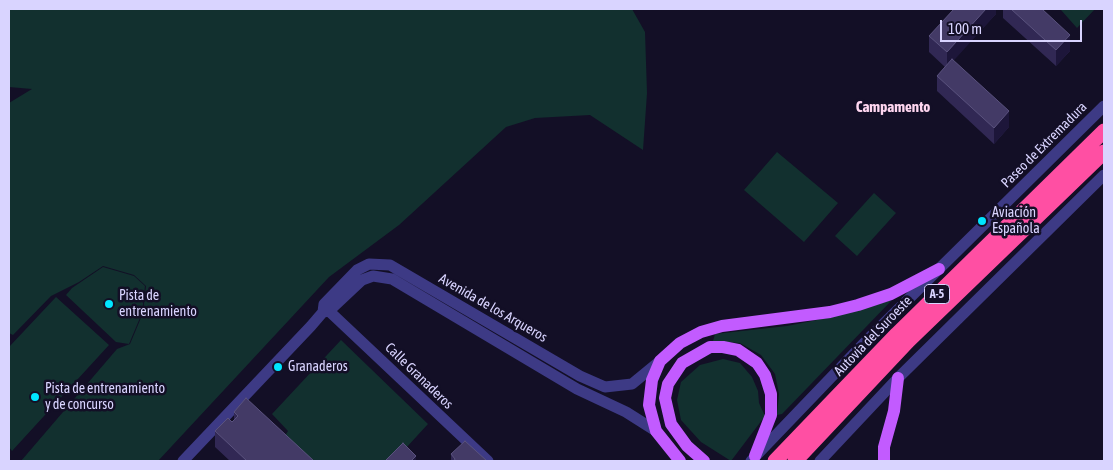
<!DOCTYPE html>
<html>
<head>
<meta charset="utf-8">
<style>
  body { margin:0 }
  #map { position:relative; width:1113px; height:470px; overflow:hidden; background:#130f26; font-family:"Asap Condensed",sans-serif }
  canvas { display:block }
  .frame { position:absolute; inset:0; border:10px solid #d9d4ff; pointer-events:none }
  .scale { position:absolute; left:940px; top:20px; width:142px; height:22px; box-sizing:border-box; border:2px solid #d9d4ff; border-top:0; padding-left:6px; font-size:15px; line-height:18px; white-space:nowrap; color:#d9d4ff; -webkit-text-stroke:4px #130f26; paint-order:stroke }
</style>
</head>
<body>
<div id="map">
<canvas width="1113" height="470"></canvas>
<div class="frame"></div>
<div class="scale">100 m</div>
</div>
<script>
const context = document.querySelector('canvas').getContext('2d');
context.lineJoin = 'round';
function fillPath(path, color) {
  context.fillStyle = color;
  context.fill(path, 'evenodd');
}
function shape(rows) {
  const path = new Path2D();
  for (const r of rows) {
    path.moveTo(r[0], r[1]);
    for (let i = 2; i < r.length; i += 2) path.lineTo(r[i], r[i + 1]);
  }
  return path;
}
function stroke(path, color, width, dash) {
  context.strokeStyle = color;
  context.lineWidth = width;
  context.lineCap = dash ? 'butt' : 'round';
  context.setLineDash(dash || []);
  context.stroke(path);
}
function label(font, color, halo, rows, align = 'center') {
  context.font = font + ' "Asap Condensed",sans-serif';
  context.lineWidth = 5;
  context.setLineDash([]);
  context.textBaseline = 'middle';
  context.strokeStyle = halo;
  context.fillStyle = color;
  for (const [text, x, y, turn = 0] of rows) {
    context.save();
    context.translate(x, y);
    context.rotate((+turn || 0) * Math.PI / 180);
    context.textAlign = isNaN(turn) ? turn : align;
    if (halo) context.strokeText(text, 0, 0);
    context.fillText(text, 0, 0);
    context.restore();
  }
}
fillPath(shape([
  [9,9,632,9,645,32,647,93,643,150,590,115,535,118,506,127,399,225,329,277,158,461,21,461,117,349,130,344,143,313,146,286,134,275,103,266,79,282,51,296,13,335,9,333,9,103,32,89,9,87],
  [1063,9,1095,9,1077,28,1061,10],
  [777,152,838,203,804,242,744,190],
  [874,193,896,213,857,256,835,236],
  [103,267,134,276,145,286,142,313,129,344,116,342,66,295,72,288],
  [56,297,109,345,12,451,9,447,9,347],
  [892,300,782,414,777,415,779,394,775,374,761,355,740,343,713,341,715,334,787,326,827,318],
  [341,340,428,424,394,461,304,461,282,441,288,431,272,414],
  [723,359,740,363,752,377,758,391,759,403,765,416,731,461,701,442,681,420,677,400,681,382,700,365]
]), '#12302f');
stroke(shape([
  [329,311,488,461],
  [323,312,329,311,362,280,373,276,392,279,577,389,626,412,656,431],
  [183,461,311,326,323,312,324,304,357,270,369,264,390,265,580,376,605,387,632,384,660,361],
  [751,461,866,341,1104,106],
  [820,461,898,378,1104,175]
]), '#3d3a85', 11);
stroke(shape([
  [680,461,656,431,649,405,652,380,660,361,680,343,701,332,722,326,830,312,858,305,891,294,939,269],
  [704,461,687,446,671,424,665,398,668,384,682,363,710,347,723,347,738,350,757,363,765,375,771,394,771,415,755,456],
  [884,461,884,447,894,411,898,378]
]), '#c25bff', 12);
stroke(shape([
  [775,461,897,334,1104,131],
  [795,461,908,341,1104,152]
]), '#ff4fa3', 15);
fillPath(shape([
  [996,9,996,14,953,60,1009,127,994,144,937,91,937,76,945,67,929,52,929,36],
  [1003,9,1042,9,1070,51,1056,66,1003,18],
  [234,412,314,461,230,461,215,447,215,431,232,422,234,421],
  [451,454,487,461,451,461]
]), '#312854');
fillPath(shape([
  [986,9,996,9,996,14,947,68,947,52],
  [1070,35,1070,51,1056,66,1056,50],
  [1009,111,1009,127,994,144,994,128],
  [416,456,416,461,412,461,412,460]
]), '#1d163a');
const building = shape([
  [954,9,986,9,947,52,929,36,954,9],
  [1011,9,1042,9,1070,35,1056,50,1011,9],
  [952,59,1009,111,994,128,937,76,952,59],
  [246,398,314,461,247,461,215,431,228,418,232,422,238,416,234,412,246,398],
  [465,441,487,461,454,461,455,459,451,454,465,441],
  [403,443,416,456,412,460,413,461,385,461,403,443]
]);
fillPath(building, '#433a66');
stroke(building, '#5a527e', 1);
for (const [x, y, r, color] of [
  [982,221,5,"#00e5ff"],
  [109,304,5,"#00e5ff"],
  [278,367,5,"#00e5ff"],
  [35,397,5,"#00e5ff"]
]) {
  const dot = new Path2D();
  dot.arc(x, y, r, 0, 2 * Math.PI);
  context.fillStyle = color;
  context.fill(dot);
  stroke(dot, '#130f26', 2);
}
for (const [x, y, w] of [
  [937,294,25]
]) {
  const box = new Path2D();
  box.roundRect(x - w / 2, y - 9.5, w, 19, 4);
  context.fillStyle = '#130f26';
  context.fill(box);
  stroke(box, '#d9d4ff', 1);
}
label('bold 12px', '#d9d4ff', null, [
  ["A-5",937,294]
]);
label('14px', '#d9d4ff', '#130f26', [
  ["Paseo de Extremadura",1044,145,-45],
  ["Avenida de los Arqueros",493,308,30],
  ["Autovía del Suroeste",873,336,-46],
  ["Calle Granaderos",419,376,44]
]);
label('14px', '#d9d4ff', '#130f26', [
  ["Aviación",992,213],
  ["Española",992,229],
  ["Pista de",119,296],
  ["entrenamiento",119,312],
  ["Granaderos",288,367],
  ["Pista de entrenamiento",45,389],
  ["y de concurso",45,405]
], 'left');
label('bold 15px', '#ffd6f0', '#130f26', [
  ["Campamento",893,107]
]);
</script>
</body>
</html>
